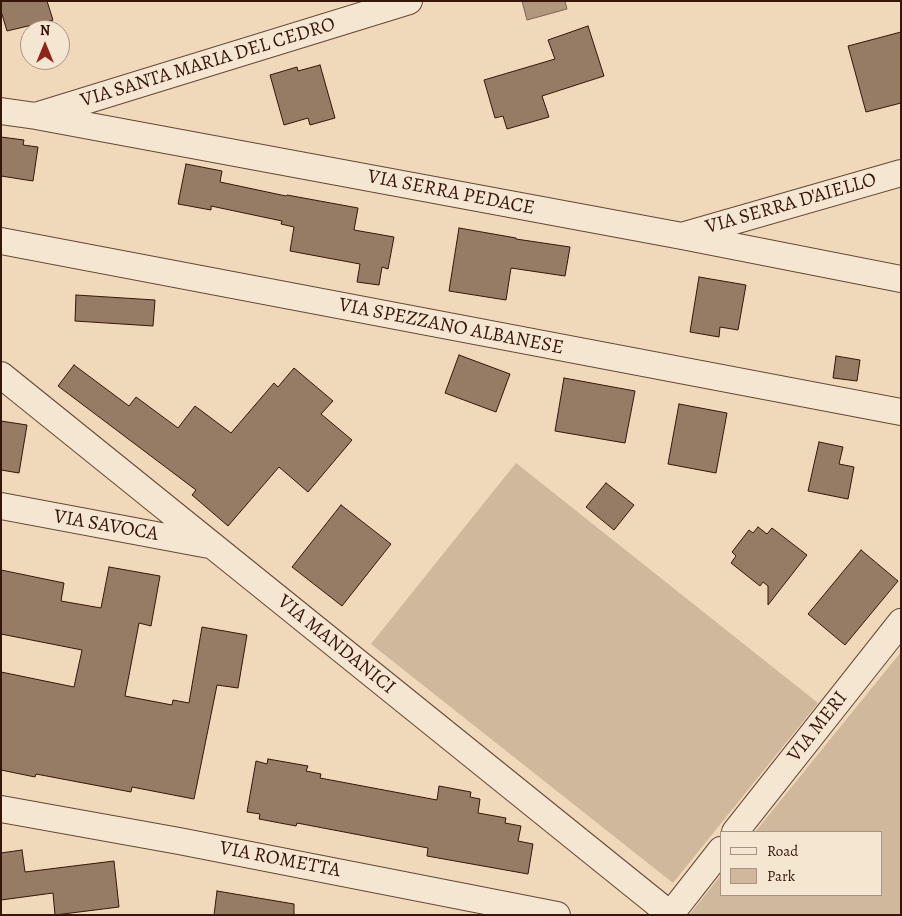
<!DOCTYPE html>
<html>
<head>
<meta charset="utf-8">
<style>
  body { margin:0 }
  #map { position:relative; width:902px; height:916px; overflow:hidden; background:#efd9ba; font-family:Alegreya,serif }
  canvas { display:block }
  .frame { position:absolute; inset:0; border:2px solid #351609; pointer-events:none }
  .legend { position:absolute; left:720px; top:831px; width:162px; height:65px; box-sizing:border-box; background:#f5e6d2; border:1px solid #a89382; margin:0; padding:6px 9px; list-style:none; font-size:15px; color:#351609 }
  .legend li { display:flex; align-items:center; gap:10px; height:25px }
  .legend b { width:25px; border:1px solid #a89382 }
  .north { position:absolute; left:20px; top:20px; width:50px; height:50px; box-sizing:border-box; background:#f5e6d2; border:1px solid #a89382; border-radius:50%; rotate:0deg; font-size:14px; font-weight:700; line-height:20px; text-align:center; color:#351609 }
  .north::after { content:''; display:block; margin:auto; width:18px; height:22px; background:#8f2418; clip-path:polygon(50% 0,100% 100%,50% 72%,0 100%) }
</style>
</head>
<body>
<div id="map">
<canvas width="902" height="916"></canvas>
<div class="frame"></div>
<ul class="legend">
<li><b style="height:6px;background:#f5e6d2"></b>Road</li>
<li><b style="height:14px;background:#cfb89c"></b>Park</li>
</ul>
<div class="north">N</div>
</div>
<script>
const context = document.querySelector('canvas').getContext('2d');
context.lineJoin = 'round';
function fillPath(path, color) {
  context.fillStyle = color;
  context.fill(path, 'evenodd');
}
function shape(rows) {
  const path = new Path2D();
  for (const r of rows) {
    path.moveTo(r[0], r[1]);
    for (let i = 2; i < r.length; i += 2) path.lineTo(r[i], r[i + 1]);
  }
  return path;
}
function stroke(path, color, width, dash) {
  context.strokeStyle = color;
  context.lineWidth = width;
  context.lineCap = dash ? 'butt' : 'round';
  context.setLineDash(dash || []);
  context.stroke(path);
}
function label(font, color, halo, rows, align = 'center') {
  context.font = font + ' Alegreya,serif';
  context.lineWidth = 4.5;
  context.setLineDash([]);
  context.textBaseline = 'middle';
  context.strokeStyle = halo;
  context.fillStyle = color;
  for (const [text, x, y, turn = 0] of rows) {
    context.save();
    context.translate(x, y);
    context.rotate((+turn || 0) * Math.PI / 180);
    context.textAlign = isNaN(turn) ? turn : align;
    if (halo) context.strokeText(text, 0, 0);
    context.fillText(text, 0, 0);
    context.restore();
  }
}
fillPath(shape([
  [516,463,818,703,673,883,371,644],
  [901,652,901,915,689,915,721,875,721,895,881,895,881,832,755,832]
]), '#cfb89c');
const water = shape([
  [522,1,565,1,567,9,527,20,522,1]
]);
fillPath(water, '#b0977e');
stroke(water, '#7f634f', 1);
const building = shape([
  [1,1,47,1,53,20,7,31,1,11,1,1],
  [588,26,604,76,542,96,549,117,507,129,503,116,495,118,484,80,555,59,548,40,588,26],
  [901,32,901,103,866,112,848,46,901,32],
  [320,65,335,118,310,125,308,118,284,125,270,75,297,67,298,71,320,65],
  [1,137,24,140,23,145,38,147,33,181,1,176,1,137],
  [186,164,222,171,220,182,286,196,287,195,358,208,354,230,394,237,388,269,382,267,379,285,357,282,360,264,290,251,294,227,281,224,282,221,211,206,211,210,178,204,186,164],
  [459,228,516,238,516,239,570,247,565,276,511,268,506,300,449,291,459,228],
  [699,277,746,285,738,330,720,327,719,337,690,332,699,277],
  [76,295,155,300,153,326,75,321,76,295],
  [459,355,510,374,496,412,445,393,459,355],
  [836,356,860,360,857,381,833,378,836,356],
  [74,365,129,406,136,397,178,428,195,406,231,433,274,383,278,387,294,368,333,401,321,414,352,440,308,492,279,467,228,526,192,495,196,490,58,386,74,365],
  [564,378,635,391,625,443,555,431,564,378],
  [679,404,727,413,716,473,668,464,679,404],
  [1,421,27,425,19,473,1,470,1,421],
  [819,442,843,447,839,464,854,467,848,499,808,491,819,442],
  [606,483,634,505,614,530,586,507,606,483],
  [341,505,391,544,342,606,292,567,341,505],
  [758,527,767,534,772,528,807,555,768,605,768,586,763,582,760,586,731,563,736,556,732,552,749,530,753,533,758,527],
  [861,550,898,581,845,645,808,614,861,550],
  [109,567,160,576,151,626,139,623,125,696,172,705,173,700,189,703,202,627,247,635,238,688,217,685,194,799,132,787,131,792,36,774,35,777,1,770,1,672,74,687,82,650,1,634,1,570,64,583,61,601,101,608,109,567],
  [268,759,308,766,306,771,321,774,320,778,437,800,439,786,471,792,470,797,480,799,478,813,506,818,505,823,521,826,518,841,533,844,528,874,427,856,428,848,297,823,296,826,259,819,260,814,247,812,256,761,267,764,268,759],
  [22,850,25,872,114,861,119,907,55,915,53,893,1,900,1,853,22,850],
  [217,891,294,904,294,915,214,915,217,891]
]);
fillPath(building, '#967b65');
stroke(building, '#351609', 1);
const minor = shape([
  [1,111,36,116,682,236,901,279],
  [39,115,409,1],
  [685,235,901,173],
  [1,241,901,412],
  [1,375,671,915],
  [1,506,209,545],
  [1,809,179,841,557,915],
  [735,832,901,622],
  [670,915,721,850]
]);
stroke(minor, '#644735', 28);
stroke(minor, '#f5e6d2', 26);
label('20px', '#351609', '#f5e6d2', [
  ["VIA SANTA MARIA DEL CEDRO",208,63,-17],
  ["VIA SERRA PEDACE",451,193,11],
  ["VIA SERRA D'AIELLO",791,204,-16],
  ["VIA SPEZZANO ALBANESE",451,327,11],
  ["VIA SAVOCA",106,526,10],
  ["VIA MANDANICI",336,645,39],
  ["VIA MERI",818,727,-52],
  ["VIA ROMETTA",280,860,11]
]);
</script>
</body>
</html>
